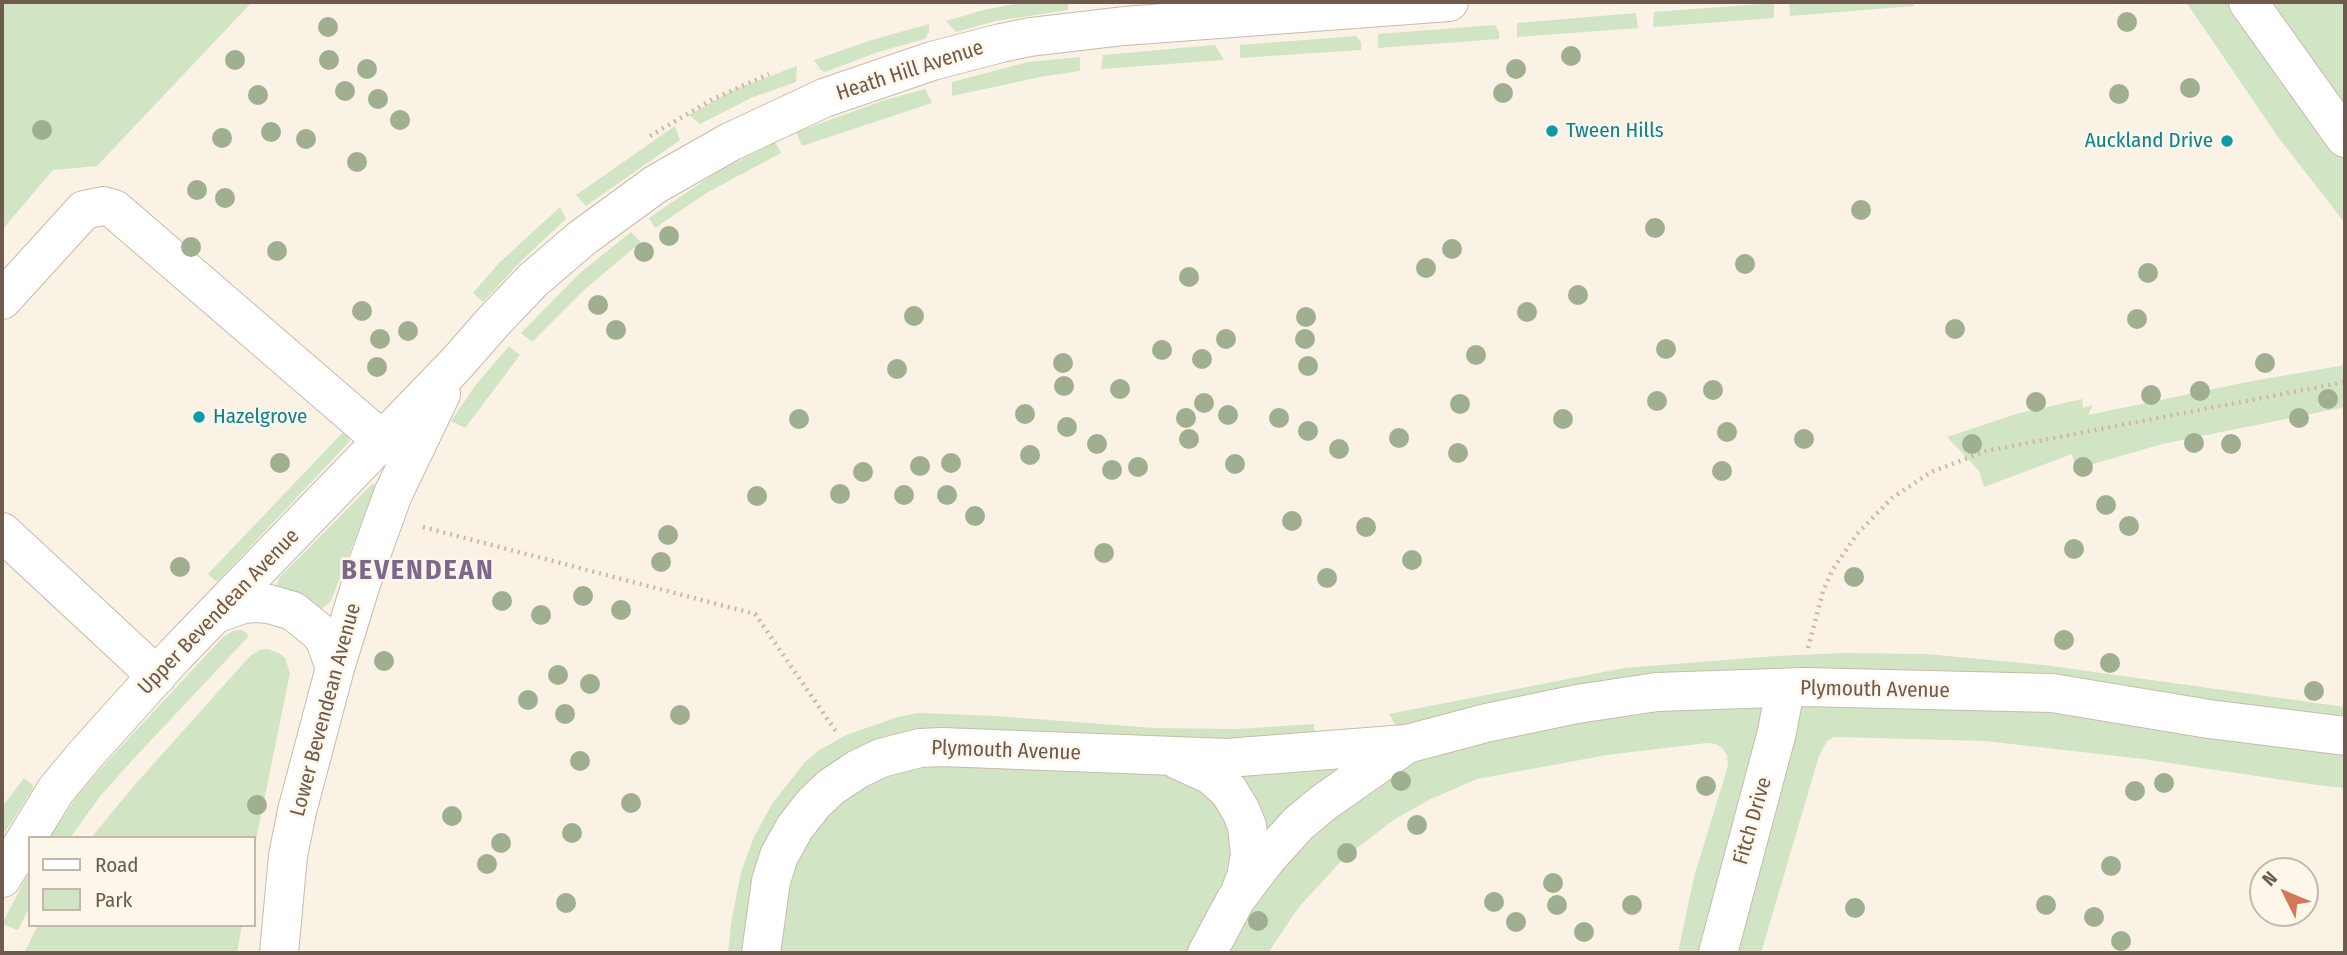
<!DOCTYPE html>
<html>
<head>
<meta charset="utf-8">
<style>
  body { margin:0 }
  #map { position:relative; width:2347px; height:955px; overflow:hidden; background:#f9f2e5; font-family:"Fira Sans Condensed",sans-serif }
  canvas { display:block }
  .frame { position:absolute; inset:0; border:4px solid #6f5a4d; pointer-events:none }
  .legend { position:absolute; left:28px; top:836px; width:228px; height:91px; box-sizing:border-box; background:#fdf6ea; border:2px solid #c4b8ab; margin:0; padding:9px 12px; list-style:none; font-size:21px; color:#6f5a4d }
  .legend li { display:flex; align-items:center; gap:14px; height:35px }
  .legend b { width:35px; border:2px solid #c4b8ab }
  .north { position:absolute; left:2249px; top:857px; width:70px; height:70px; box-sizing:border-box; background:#fdf6ea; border:2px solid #c4b8ab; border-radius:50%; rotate:313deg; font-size:19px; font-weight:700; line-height:28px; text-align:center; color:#6f5a4d }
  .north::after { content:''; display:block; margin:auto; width:24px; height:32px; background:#d57758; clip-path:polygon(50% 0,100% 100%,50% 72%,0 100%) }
</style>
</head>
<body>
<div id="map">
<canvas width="2347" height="955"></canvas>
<div class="frame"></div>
<ul class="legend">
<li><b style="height:9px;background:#fff"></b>Road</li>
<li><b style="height:19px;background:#d1e5c5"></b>Park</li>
</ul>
<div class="north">N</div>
</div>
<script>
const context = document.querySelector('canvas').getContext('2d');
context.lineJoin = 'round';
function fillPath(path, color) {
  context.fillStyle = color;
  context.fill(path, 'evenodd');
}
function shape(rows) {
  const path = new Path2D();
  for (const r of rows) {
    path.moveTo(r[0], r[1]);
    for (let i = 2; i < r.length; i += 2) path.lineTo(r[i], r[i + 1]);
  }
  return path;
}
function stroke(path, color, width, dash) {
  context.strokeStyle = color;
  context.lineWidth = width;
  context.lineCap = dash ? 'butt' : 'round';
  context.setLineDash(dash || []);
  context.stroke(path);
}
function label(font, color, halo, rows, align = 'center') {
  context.font = font + ' "Fira Sans Condensed",sans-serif';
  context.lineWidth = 5;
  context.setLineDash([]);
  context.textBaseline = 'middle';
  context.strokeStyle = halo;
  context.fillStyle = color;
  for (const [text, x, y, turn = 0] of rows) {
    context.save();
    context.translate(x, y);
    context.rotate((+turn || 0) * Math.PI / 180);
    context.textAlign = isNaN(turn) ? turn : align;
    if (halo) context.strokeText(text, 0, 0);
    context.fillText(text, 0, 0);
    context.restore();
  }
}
fillPath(shape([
  [2,2,252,2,97,166,53,170,2,230],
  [1025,2,1068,2,1068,10,996,21,956,32,946,21,984,10],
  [1789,2,1913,2,1914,6,1790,16],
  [2186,2,2345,2,2345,223,2278,137],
  [1774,3,1774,18,1653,27,1654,12],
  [1636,13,1638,28,1517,37,1517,23],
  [929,24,929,32,925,39,878,52,828,71,824,72,820,69,814,60,872,40],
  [1495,25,1499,32,1499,39,1378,48,1378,34],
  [1356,36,1361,42,1361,50,1240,58,1240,45],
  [1215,45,1224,60,1101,69,1103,55],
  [1080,57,1080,71,1045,76,952,96,952,82,1028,62],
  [797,66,796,82,751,98,700,124,689,115,733,90],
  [925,89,932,103,802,146,796,132,885,100],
  [675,126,680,140,586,206,576,195],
  [775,142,781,153,708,192,655,228,649,218,717,172],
  [560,207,566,219,523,259,483,302,473,293,499,263],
  [631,232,641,242,584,290,532,342,521,333,581,272],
  [509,346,520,355,465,428,451,421,475,386],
  [2345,365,2345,407,2162,444,2076,469,2072,454,1984,487,1979,471,1947,437,2016,414,2082,399,2083,408,2093,405,2088,415,2247,382],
  [346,429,350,441,217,582,208,574],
  [373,483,376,485,331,601,322,609,317,609,280,591,277,586,279,578],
  [241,630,248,634,247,638,138,754,101,795,70,838,49,838,78,795,103,766,223,637,233,631],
  [267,649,279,653,285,658,290,673,254,850,254,838,91,838,132,788,250,656,260,650],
  [1843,653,1926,654,2044,665,2345,707,2345,788,2317,785,2143,759,1985,741,1834,737,1827,741,1819,756,1761,953,1678,953,1694,877,1728,766,1727,755,1722,748,1716,744,1707,743,1607,755,1477,779,1431,799,1395,819,1344,858,1298,908,1268,953,728,953,731,923,741,872,754,837,772,804,805,762,818,751,846,735,898,717,918,713,996,716,1155,728,1237,729,1314,724,1314,742,1406,743,1389,714,1624,668,1776,656],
  [24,778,33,785,33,788,2,837,2,807],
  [30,870,30,906,18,930,2,924],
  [38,925,242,925,237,953,24,953]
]), '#d1e5c5');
const street = shape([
  [2248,2,2345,138],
  [2,300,84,210,103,206,114,209,382,440],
  [2,532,157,676],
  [218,613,243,604,256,603,269,604,293,611,319,632,325,640,335,668],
  [1178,760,1211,775,1229,791,1241,811,1247,826,1250,855,1246,877,1241,889],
  [2,878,56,790,86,754,175,655,458,362,493,322,533,280,582,238,656,184,730,142,824,98,932,61,1001,43,1030,37,1124,26,1449,2],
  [279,953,288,856,297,811,335,668,364,574,393,494,441,394],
  [761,953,771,881,779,856,795,827,814,803,831,787,858,769,881,758,920,748,942,747,1227,758,1406,744],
  [1207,953,1236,899,1268,857,1298,824,1323,803,1407,744,1486,723,1577,704,1657,692,1804,687,2052,693,2209,719,2345,736],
  [1718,953,1777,732,1785,689]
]);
stroke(street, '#c9baac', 40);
stroke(shape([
  [650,136,713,99,769,74],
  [423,527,755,614,837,733],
  [1808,648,1823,591,1833,569,1857,534,1892,498,1931,472,1986,451,2345,382]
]), '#d0b6a3', 4.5, [2, 5]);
stroke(street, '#fff', 38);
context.fillStyle = '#9faf90';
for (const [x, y] of [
  [2127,22],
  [328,27],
  [1571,56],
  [235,60],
  [329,60],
  [367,69],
  [1516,69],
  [2190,88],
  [345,91],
  [1503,93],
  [2119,94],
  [258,95],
  [378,99],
  [400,120],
  [42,130],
  [271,132],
  [222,138],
  [306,139],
  [357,162],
  [197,190],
  [225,198],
  [1861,210],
  [1655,228],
  [669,236],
  [191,247],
  [1452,249],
  [277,251],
  [644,252],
  [1745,264],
  [1426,268],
  [2148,273],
  [1189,277],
  [1578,295],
  [598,305],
  [362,311],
  [1527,312],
  [914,316],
  [1306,317],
  [2137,319],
  [1955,329],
  [616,330],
  [408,331],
  [380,339],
  [1226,339],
  [1305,339],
  [1666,349],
  [1162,350],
  [1476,355],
  [1202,359],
  [1063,363],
  [2265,363],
  [1308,366],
  [377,367],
  [897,369],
  [1064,386],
  [1120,389],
  [1713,390],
  [2200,391],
  [2151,395],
  [2328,399],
  [1657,401],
  [2036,402],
  [1204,403],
  [1460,404],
  [1025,414],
  [1228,415],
  [1186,418],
  [1279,418],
  [2299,418],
  [799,419],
  [1563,419],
  [1067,427],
  [1308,431],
  [1727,432],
  [1399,438],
  [1189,439],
  [1804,439],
  [2194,443],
  [1097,444],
  [1972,444],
  [2231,444],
  [1339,449],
  [1458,453],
  [1030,455],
  [280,463],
  [951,463],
  [1235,464],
  [920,466],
  [1138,467],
  [2083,467],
  [1112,470],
  [1722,471],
  [863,472],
  [840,494],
  [904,495],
  [947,495],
  [757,496],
  [2106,505],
  [975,516],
  [1292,521],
  [2129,526],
  [1366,527],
  [668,535],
  [2074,549],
  [1104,553],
  [1412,560],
  [661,562],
  [180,567],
  [1854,577],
  [1327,578],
  [583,596],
  [502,601],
  [621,610],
  [541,615],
  [2064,640],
  [384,661],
  [2110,663],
  [558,675],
  [590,684],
  [2314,691],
  [528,700],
  [565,714],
  [680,715],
  [580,761],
  [1401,781],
  [2164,783],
  [1706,786],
  [2135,791],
  [631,803],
  [257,805],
  [452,816],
  [1417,825],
  [572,833],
  [501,843],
  [1347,853],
  [487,864],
  [2111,866],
  [1553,883],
  [1494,902],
  [566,903],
  [1557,905],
  [1632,905],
  [2046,905],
  [1855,908],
  [2094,917],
  [1258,921],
  [1516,922],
  [1584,932],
  [2121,941]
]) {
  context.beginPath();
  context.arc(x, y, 10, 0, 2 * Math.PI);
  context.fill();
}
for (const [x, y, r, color] of [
  [1552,131,7,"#0f9aa8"],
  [2227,141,7,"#0f9aa8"],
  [199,417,7,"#0f9aa8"]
]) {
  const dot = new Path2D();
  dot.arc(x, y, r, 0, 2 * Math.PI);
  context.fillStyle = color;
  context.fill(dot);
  stroke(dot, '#fdf6ea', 2.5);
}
label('21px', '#6f5a4d', '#fdf6ea', [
  ["Heath Hill Avenue",910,71,-18],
  ["Upper Bevendean Avenue",219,612,-46],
  ["Plymouth Avenue",1875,690,1],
  ["Lower Bevendean Avenue",326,710,-75],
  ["Plymouth Avenue",1006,751,2],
  ["Fitch Drive",1753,821,-74]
]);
label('21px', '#0d838f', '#fdf6ea', [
  ["Tween Hills",1566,131],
  ["Auckland Drive",2213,141,"right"],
  ["Hazelgrove",213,417]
], 'left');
context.letterSpacing = '2px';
label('bold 28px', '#7f668b', '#fdf6ea', [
  ["BEVENDEAN",418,571]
]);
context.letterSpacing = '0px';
</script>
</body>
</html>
